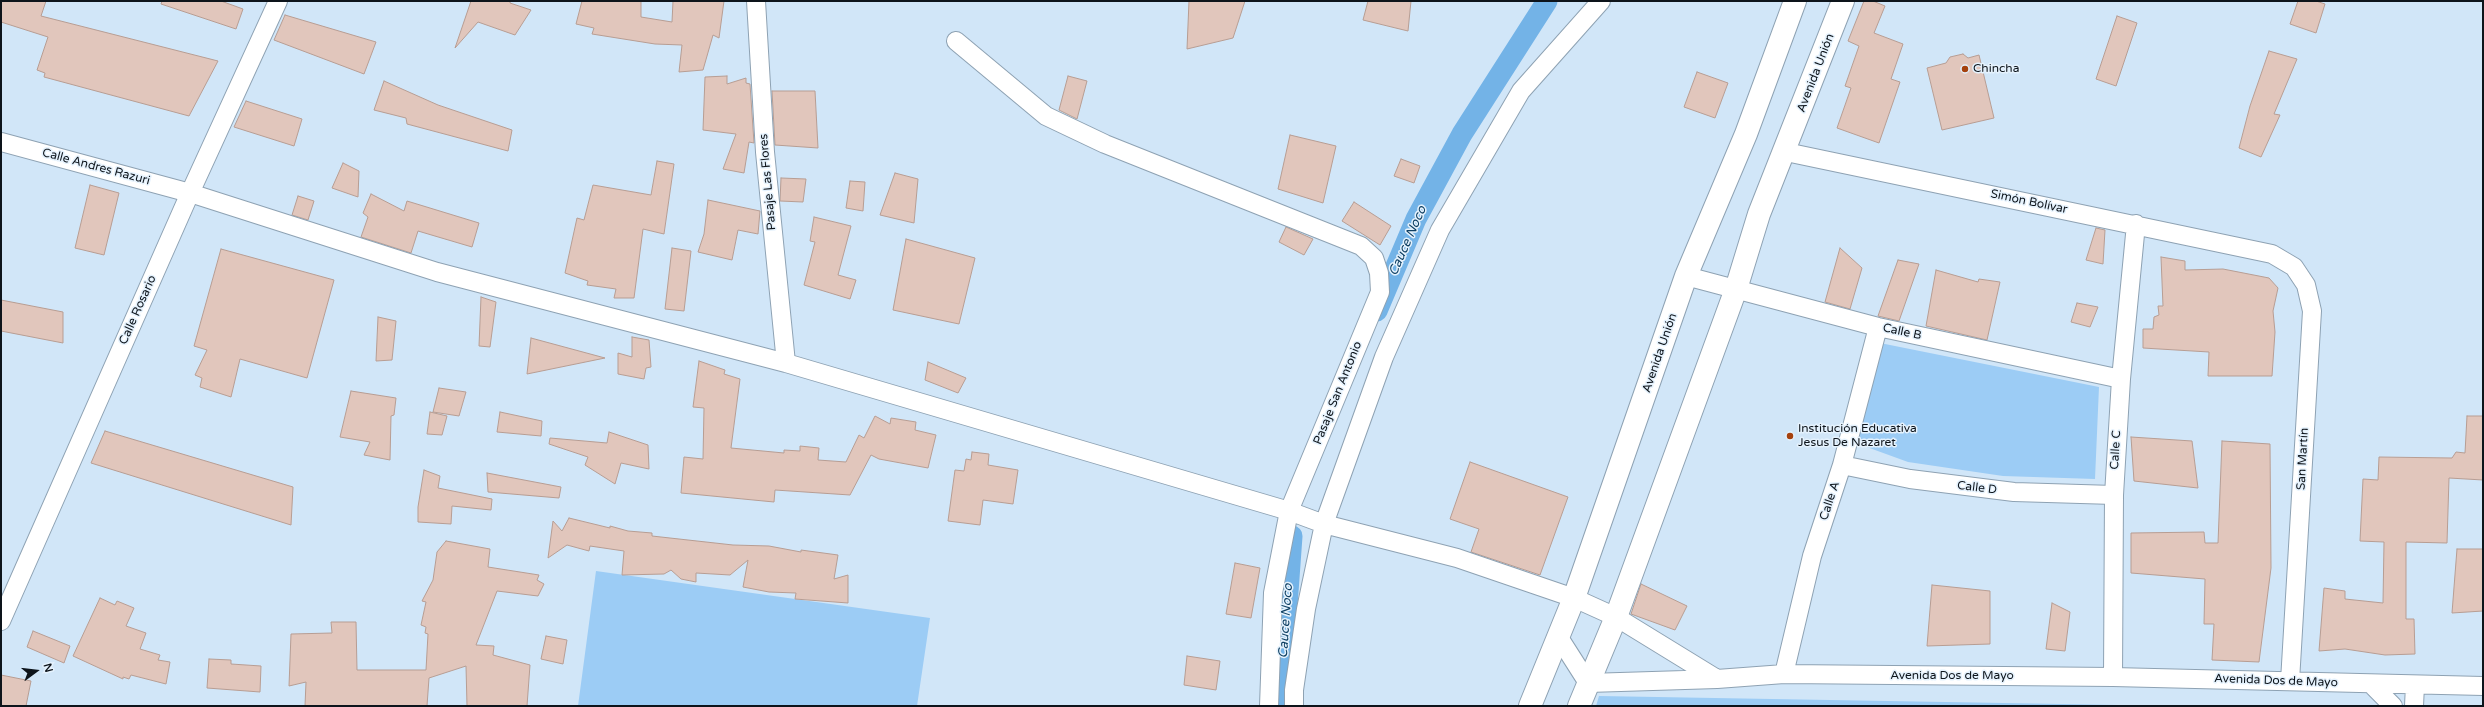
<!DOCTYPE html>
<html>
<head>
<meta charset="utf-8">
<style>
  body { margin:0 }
  #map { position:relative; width:2484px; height:707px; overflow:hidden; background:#d1e6f8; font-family:"Varela Round",sans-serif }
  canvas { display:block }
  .frame { position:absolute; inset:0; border:2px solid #0d141b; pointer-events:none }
  .north { position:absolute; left:16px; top:651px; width:40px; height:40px; -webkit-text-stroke:3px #e5f2fd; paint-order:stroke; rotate:75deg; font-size:11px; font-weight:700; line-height:16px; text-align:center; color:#0d141b }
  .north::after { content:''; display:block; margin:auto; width:14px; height:18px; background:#0d141b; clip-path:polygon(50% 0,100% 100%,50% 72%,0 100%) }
</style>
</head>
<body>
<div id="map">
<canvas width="2484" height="707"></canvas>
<div class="frame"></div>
<div class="north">N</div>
</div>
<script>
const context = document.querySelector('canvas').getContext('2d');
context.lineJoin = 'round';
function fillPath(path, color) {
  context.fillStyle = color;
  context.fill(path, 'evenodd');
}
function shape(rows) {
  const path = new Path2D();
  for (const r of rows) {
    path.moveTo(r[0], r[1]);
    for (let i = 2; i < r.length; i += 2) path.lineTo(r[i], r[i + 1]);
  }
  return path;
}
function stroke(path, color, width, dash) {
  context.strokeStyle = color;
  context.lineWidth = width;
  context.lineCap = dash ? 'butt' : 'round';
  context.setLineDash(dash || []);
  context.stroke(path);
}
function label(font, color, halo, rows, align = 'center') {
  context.font = font + ' "Varela Round",sans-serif';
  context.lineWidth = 3;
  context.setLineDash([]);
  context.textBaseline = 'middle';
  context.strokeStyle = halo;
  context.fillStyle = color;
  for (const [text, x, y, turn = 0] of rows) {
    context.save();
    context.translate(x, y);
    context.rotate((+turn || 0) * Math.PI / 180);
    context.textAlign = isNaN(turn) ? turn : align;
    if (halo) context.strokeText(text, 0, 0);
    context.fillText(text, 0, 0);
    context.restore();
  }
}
fillPath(shape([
  [1880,343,2099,387,2095,479,2003,476,1908,462,1853,442],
  [596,571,930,618,917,706,578,706],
  [1599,696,2176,706,1596,706]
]), '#9cccf5');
stroke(shape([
  [1377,311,1416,219,1462,134,1547,1],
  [1283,706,1284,648,1292,536]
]), '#73b3e7', 21);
const building = shape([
  [1,1,46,1,41,16,218,61,189,116,44,77,45,73,37,70,48,37,1,22,1,1],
  [162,1,221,1,243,9,236,29,161,4,162,1],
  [471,1,510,1,510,3,531,10,515,35,478,22,455,48,471,1],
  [582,1,641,1,641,17,672,22,673,1,724,1,719,38,713,35,703,70,679,72,682,45,655,44,592,34,594,28,576,24,582,1],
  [1189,1,1245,1,1233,38,1187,49,1189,1],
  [1368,1,1411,1,1408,31,1363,20,1368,1],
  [1864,1,1873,1,1885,6,1874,33,1903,44,1891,79,1900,82,1879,143,1837,128,1851,88,1845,86,1859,46,1848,41,1864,1],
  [2298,1,2316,1,2325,4,2316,33,2290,24,2298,1],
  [285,15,376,42,364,74,274,40,285,15],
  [2117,16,2137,23,2116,86,2096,79,2117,16],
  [2269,51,2297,59,2274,114,2280,115,2261,157,2239,148,2250,106,2269,51],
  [1963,54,1968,58,1979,55,1994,118,1942,130,1927,68,1946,63,1950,57,1963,54],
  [1697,72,1728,83,1715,118,1684,107,1697,72],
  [727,76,727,84,746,78,746,83,750,84,754,143,749,142,744,173,723,169,736,134,703,130,705,77,727,76],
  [1068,76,1087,81,1077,119,1059,110,1068,76],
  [384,81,438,105,512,130,508,151,407,124,406,118,374,110,384,81],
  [772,91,815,91,818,148,775,145,772,91],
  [246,101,302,119,294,146,234,127,246,101],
  [1290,135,1336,146,1323,203,1278,189,1290,135],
  [1401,159,1420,166,1414,183,1394,176,1401,159],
  [657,161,674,164,664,234,643,229,634,298,614,298,616,289,587,285,588,281,565,273,577,218,584,220,593,185,651,195,657,161],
  [343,163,359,171,358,197,332,188,343,163],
  [895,173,918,179,914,223,880,215,895,173],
  [781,178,806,179,803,202,780,201,781,178],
  [850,181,865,182,863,211,846,208,850,181],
  [90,185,119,193,104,255,75,248,90,185],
  [371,194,404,211,407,201,479,223,472,247,418,231,411,253,361,237,368,217,363,213,371,194],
  [298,196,314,201,308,220,292,215,298,196],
  [708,200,760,211,758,234,738,230,732,260,698,252,704,234,708,200],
  [1354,202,1391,226,1380,245,1342,221,1354,202],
  [814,217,851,226,838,275,856,280,850,299,804,285,815,242,810,241,814,217],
  [1286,227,1313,239,1304,255,1279,242,1286,227],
  [2096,228,2105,230,2103,264,2086,260,2096,228],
  [906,239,975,258,959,324,893,310,906,239],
  [672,248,691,251,684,311,665,309,672,248],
  [1840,248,1862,268,1850,309,1825,302,1840,248],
  [221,249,334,280,307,378,240,359,231,397,200,387,202,378,195,375,207,350,194,346,221,249],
  [2161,257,2185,261,2185,270,2223,269,2269,278,2278,288,2273,311,2275,332,2272,376,2208,376,2209,352,2143,348,2143,329,2153,329,2154,317,2159,315,2158,306,2163,306,2161,257],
  [1898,260,1919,264,1899,321,1878,316,1898,260],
  [1936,270,1978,282,1979,279,2000,282,1987,340,1926,326,1936,270],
  [481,297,496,302,490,347,479,346,481,297],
  [1,300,63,312,63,343,1,331,1,300],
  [2077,303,2098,307,2090,327,2071,322,2077,303],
  [378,317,396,321,392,360,376,361,378,317],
  [632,337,649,340,651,367,646,368,644,379,618,374,618,353,632,357,632,337],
  [531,338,605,358,527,374,531,338],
  [699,361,725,370,724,374,740,379,731,448,784,453,784,450,800,451,800,446,819,448,818,460,846,462,859,435,864,438,875,416,890,424,891,418,916,422,915,430,936,435,928,468,879,459,871,455,850,495,775,490,774,502,681,493,684,457,703,459,704,408,693,407,699,361],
  [928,362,966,378,958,393,925,380,928,362],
  [439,388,466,392,459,416,433,412,439,388],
  [351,391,396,398,394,415,391,416,390,460,364,455,370,442,340,437,351,391],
  [430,412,447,416,442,435,427,434,430,412],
  [500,412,542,421,541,436,497,432,500,412],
  [2467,416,2483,416,2483,480,2449,478,2447,543,2406,542,2406,619,2414,619,2415,654,2385,655,2345,649,2319,651,2324,588,2345,591,2345,599,2383,603,2384,542,2360,541,2363,479,2378,480,2379,457,2452,458,2456,452,2465,453,2467,416],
  [105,431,293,487,291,525,91,463,105,431],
  [609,432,648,445,649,469,621,463,615,484,585,465,588,457,549,444,550,438,607,443,609,432],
  [2131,437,2192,441,2198,488,2134,481,2131,437],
  [2222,441,2270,444,2271,568,2259,662,2212,660,2214,624,2204,624,2205,579,2131,573,2131,533,2204,532,2205,543,2218,543,2222,441],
  [972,452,989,454,988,465,1018,470,1013,504,983,500,980,525,948,521,955,470,964,471,966,459,971,460,972,452],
  [1470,462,1568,497,1540,575,1471,552,1479,529,1450,519,1470,462],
  [424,470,440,476,438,488,492,499,491,510,452,506,451,524,418,522,418,507,424,470],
  [487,473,561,487,559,498,488,492,487,473],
  [569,518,610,528,610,526,628,531,652,533,652,536,733,545,769,546,801,552,801,550,838,555,834,579,848,575,848,603,795,599,796,593,769,592,743,587,748,560,730,575,696,573,696,582,681,579,671,570,664,574,622,575,624,551,590,546,589,551,567,545,548,558,553,521,562,531,569,518],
  [446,541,490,549,488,567,539,575,537,580,544,584,538,596,497,591,476,645,494,646,493,655,530,665,527,706,467,706,466,666,429,678,427,706,305,706,306,682,289,686,291,634,332,633,331,622,356,622,357,670,426,670,428,634,425,633,426,627,421,625,426,602,422,601,433,580,437,552,446,541],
  [2457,549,2483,549,2483,611,2452,613,2457,549],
  [1235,563,1260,568,1251,618,1226,614,1235,563],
  [1641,584,1687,606,1675,630,1631,614,1641,584],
  [1932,585,1990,591,1990,644,1927,646,1932,585],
  [100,598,115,605,117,601,134,608,126,626,146,633,140,649,160,655,158,660,170,662,166,684,131,675,129,679,123,677,123,679,73,656,100,598],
  [2052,603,2070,612,2065,651,2046,649,2052,603],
  [33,631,70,646,64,663,27,647,33,631],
  [546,636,567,640,563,664,541,659,546,636],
  [1187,656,1220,661,1216,690,1184,685,1187,656],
  [209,659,231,660,231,664,261,666,260,692,207,688,209,659],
  [1,675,31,681,26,706,1,706,1,675]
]);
fillPath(building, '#e1c6bc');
stroke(building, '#b79d93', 1);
const minor = shape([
  [756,1,765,152,786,363],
  [956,41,1046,116,1105,144,1361,246,1374,258,1379,273,1380,292,1289,511,1273,593,1269,706],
  [1,142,190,193,437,272,786,363,1289,511,1324,524,1457,558,1574,598,1616,617,1717,679],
  [1786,152,2272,254,2294,267,2306,285,2312,311,2290,681],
  [1686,276,1878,327,2121,379],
  [1842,465,1910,479,2014,492,2114,495],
  [1,621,190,193,278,1],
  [1558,636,1588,683,1717,679,1784,674,2113,677,2483,686],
  [1784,674,1812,556,1842,465,1878,327],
  [2113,677,2114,495,2121,379,2136,224],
  [2371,684,2393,706],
  [1294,706,1294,690,1306,609,1324,524,1384,357,1440,230,1521,91,1601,1],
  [2414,706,2415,685]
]);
const secondary = shape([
  [1530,706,1574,598,1686,276,1746,134,1795,1],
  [1579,706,1616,617,1736,289,1759,214,1843,1]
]);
stroke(minor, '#8ea2b3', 20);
stroke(secondary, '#8ea2b3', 24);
stroke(minor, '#fff', 18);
stroke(secondary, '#fff', 22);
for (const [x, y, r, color] of [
  [1965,69,4,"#a5410d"],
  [1790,436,4,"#a5410d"]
]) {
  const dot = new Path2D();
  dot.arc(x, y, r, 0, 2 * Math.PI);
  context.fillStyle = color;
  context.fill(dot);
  stroke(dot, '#e5f2fd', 1.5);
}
label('12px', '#0d141b', '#e5f2fd', [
  ["Chincha",1973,69],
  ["Institución Educativa",1798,429],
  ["Jesus De Nazaret",1798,443]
], 'left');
label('12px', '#0d141b', '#e5f2fd', [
  ["Avenida Unión",1816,73,-69],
  ["Calle Andres Razuri",96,167,15],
  ["Pasaje Las Flores",768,182,-95],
  ["Simón Bolívar",2029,202,12],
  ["Calle Rosario",138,310,-66],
  ["Calle B",1902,332,12],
  ["Avenida Unión",1660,353,-71],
  ["Pasaje San Antonio",1338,393,-68],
  ["Calle C",2116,450,-87],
  ["San Martín",2303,459,-87],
  ["Calle D",1977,488,7],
  ["Calle A",1830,501,-72],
  ["Avenida Dos de Mayo",1952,676],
  ["Avenida Dos de Mayo",2276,681,2]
]);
label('italic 13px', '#0e3f62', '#e5f2fd', [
  ["Cauce Noco",1408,241,-66],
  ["Cauce Noco",1286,621,-86]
]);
</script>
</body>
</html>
